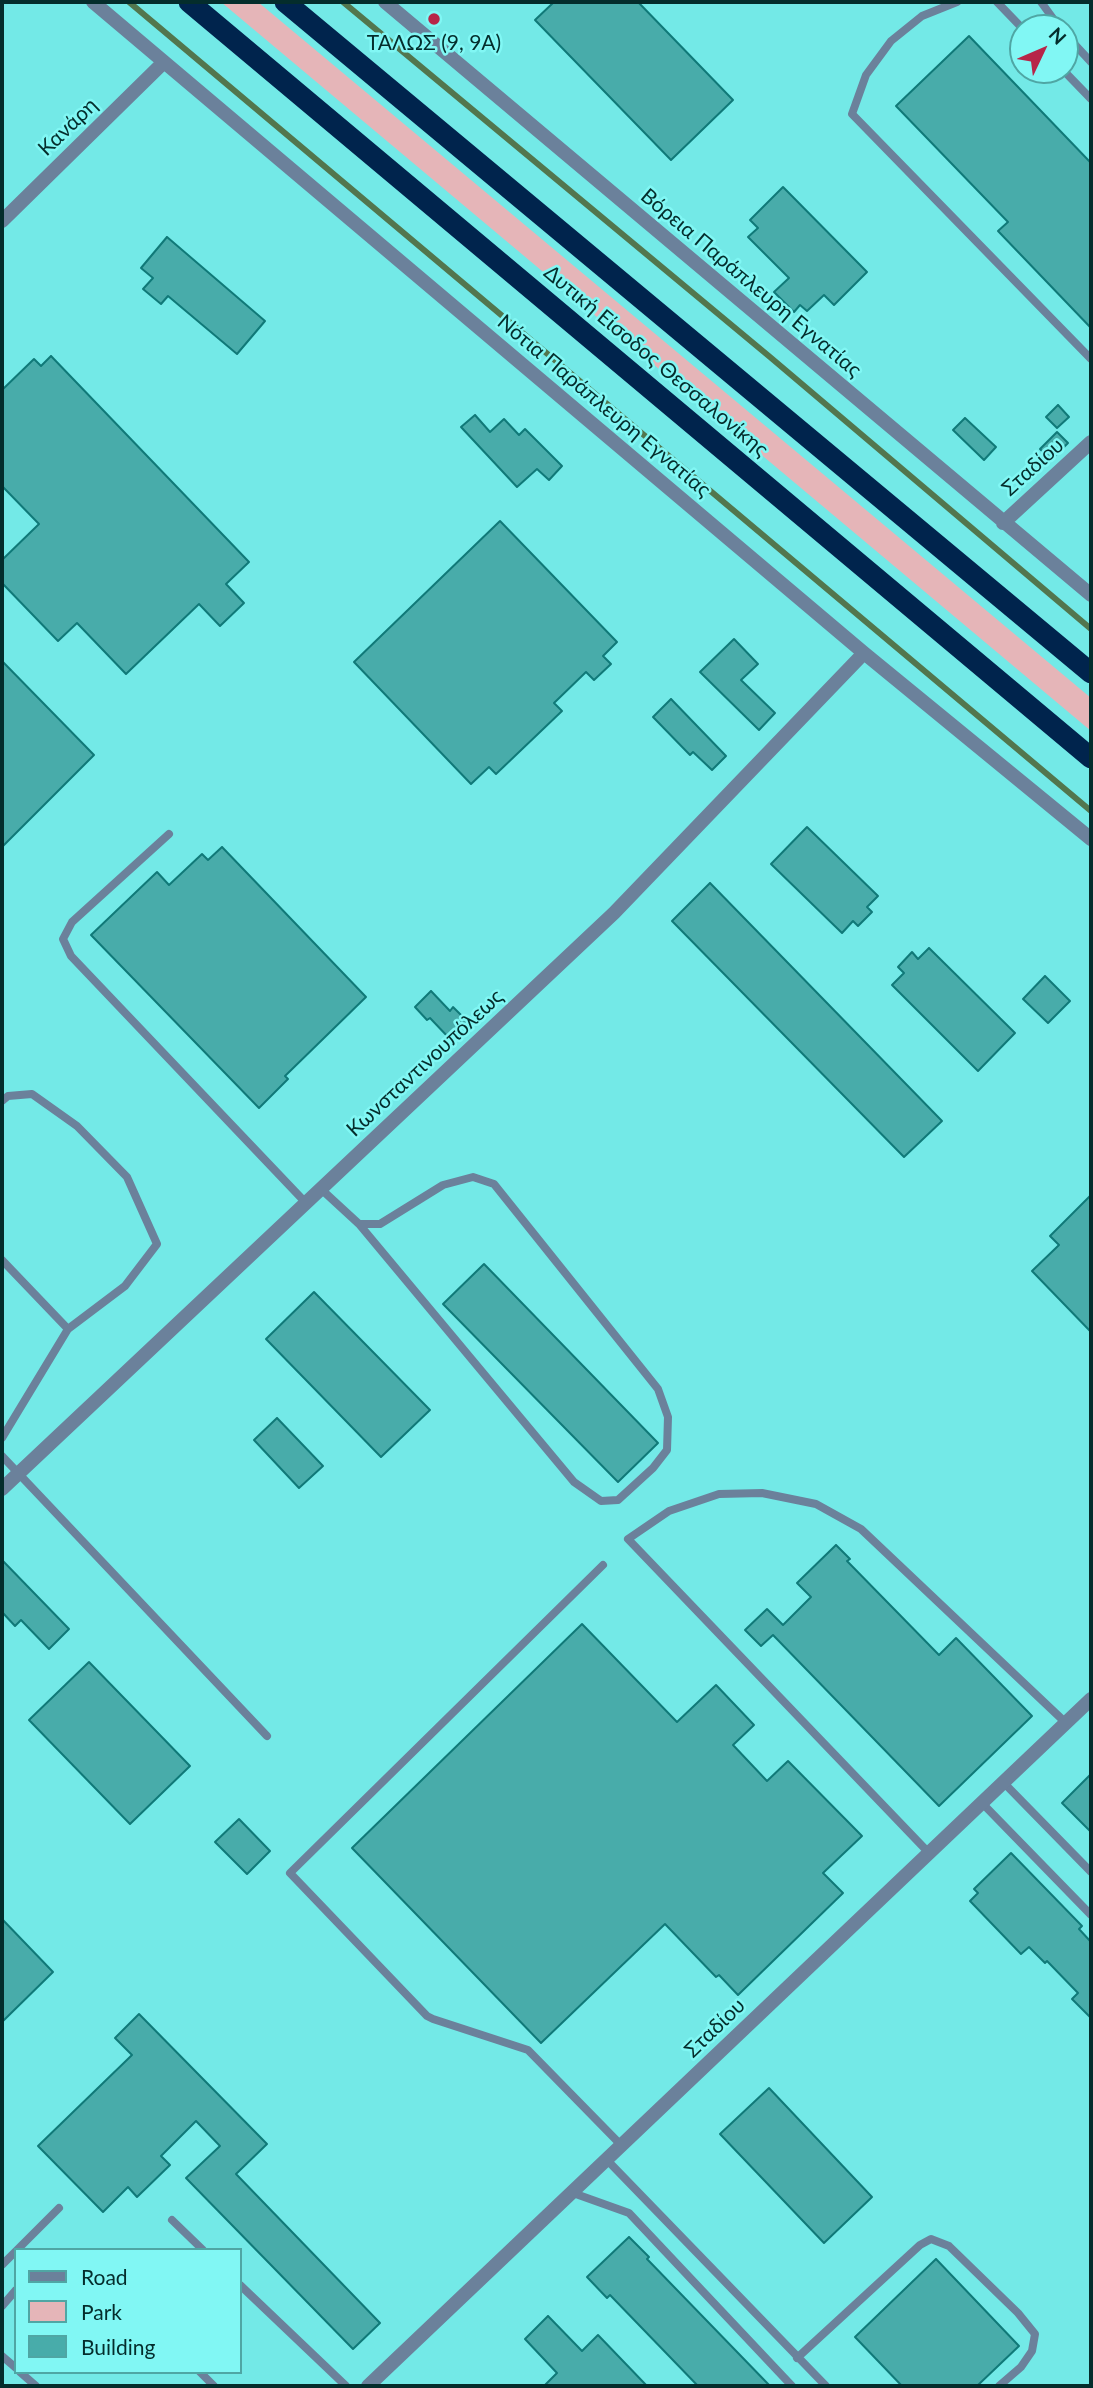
<!DOCTYPE html>
<html>
<head>
<meta charset="utf-8">
<style>
  body { margin:0 }
  #map { position:relative; width:1093px; height:2388px; overflow:hidden; background:#73e9e7; font-family:Lato,sans-serif }
  canvas { display:block }
  .frame { position:absolute; inset:0; border:4px solid #042d2c; pointer-events:none }
  .legend { position:absolute; left:14px; top:2248px; width:228px; height:126px; box-sizing:border-box; background:#81f7f4; border:2px solid #4fa6a4; margin:0; padding:9px 12px; list-style:none; font-size:21px; color:#042d2c }
  .legend li { display:flex; align-items:center; gap:14px; height:35px }
  .legend b { width:35px; border:2px solid #4fa6a4 }
  .north { position:absolute; left:1009px; top:14px; width:70px; height:70px; box-sizing:border-box; background:#81f7f4; border:2px solid #4fa6a4; border-radius:50%; rotate:46deg; font-size:19px; font-weight:700; line-height:28px; text-align:center; color:#042d2c }
  .north::after { content:''; display:block; margin:auto; width:24px; height:32px; background:#b72548; clip-path:polygon(50% 0,100% 100%,50% 72%,0 100%) }
</style>
</head>
<body>
<div id="map">
<canvas width="1093" height="2388"></canvas>
<div class="frame"></div>
<ul class="legend">
<li><b style="height:9px;background:#6b819b"></b>Road</li>
<li><b style="height:19px;background:#e5b5b8"></b>Park</li>
<li><b style="height:19px;background:#48acaa"></b>Building</li>
</ul>
<div class="north">N</div>
</div>
<script>
const context = document.querySelector('canvas').getContext('2d');
context.lineJoin = 'round';
function fillPath(path, color) {
  context.fillStyle = color;
  context.fill(path, 'evenodd');
}
function shape(rows) {
  const path = new Path2D();
  for (const r of rows) {
    path.moveTo(r[0], r[1]);
    for (let i = 2; i < r.length; i += 2) path.lineTo(r[i], r[i + 1]);
  }
  return path;
}
function stroke(path, color, width, dash) {
  context.strokeStyle = color;
  context.lineWidth = width;
  context.lineCap = dash ? 'butt' : 'round';
  context.setLineDash(dash || []);
  context.stroke(path);
}
function label(font, color, halo, rows, align = 'center') {
  context.font = font + ' Lato,sans-serif';
  context.lineWidth = 5;
  context.setLineDash([]);
  context.textBaseline = 'middle';
  context.strokeStyle = halo;
  context.fillStyle = color;
  for (const [text, x, y, turn = 0] of rows) {
    context.save();
    context.translate(x, y);
    context.rotate((+turn || 0) * Math.PI / 180);
    context.textAlign = isNaN(turn) ? turn : align;
    if (halo) context.strokeText(text, 0, 0);
    context.fillText(text, 0, 0);
    context.restore();
  }
}
fillPath(shape([
  [221,2,258,2,1091,698,1091,731]
]), '#e5b5b8');
stroke(shape([
  [129,2,1091,811],
  [343,2,770,357,1091,629]
]), '#52764e', 6);
const building = shape([
  [554,2,638,2,733,100,671,160,535,20,554,2],
  [969,36,1091,163,1091,328,998,231,1008,222,896,106,969,36],
  [783,187,867,272,834,305,824,295,807,311,800,305,794,312,774,292,789,278,748,237,758,228,750,220,783,187],
  [167,237,265,321,237,354,168,296,161,304,143,289,153,278,141,268,167,237],
  [51,356,249,562,226,584,244,603,220,626,199,604,126,674,77,623,58,641,2,583,2,560,39,524,2,486,2,390,34,359,41,366,51,356],
  [1058,405,1069,417,1057,428,1046,417,1058,405],
  [475,415,490,432,504,419,519,435,525,429,562,466,549,480,537,469,517,487,461,427,475,415],
  [965,418,996,447,984,460,953,430,965,418],
  [1057,432,1068,443,1051,460,1040,449,1057,432],
  [500,521,617,642,603,656,611,664,594,680,586,672,554,703,562,711,496,774,489,767,471,784,354,662,500,521],
  [734,639,758,664,741,680,775,713,759,730,700,672,734,639],
  [2,661,94,755,2,847,2,661],
  [671,699,726,756,712,770,693,752,690,755,653,717,671,699],
  [807,827,878,896,867,907,872,912,858,926,853,921,842,933,771,864,807,827],
  [222,847,366,997,285,1076,288,1079,259,1108,91,935,157,872,169,885,202,854,208,860,222,847],
  [710,883,942,1121,904,1157,672,921,710,883],
  [929,948,1015,1033,978,1071,892,985,904,973,898,967,912,952,918,959,929,948],
  [1045,976,1070,1001,1048,1023,1023,999,1045,976],
  [431,991,450,1011,453,1007,467,1021,449,1038,430,1018,427,1020,415,1007,431,991],
  [1091,1195,1091,1332,1032,1271,1059,1245,1050,1236,1091,1195],
  [484,1264,658,1443,618,1482,443,1304,484,1264],
  [314,1292,430,1410,381,1457,266,1339,314,1292],
  [277,1418,323,1466,299,1488,254,1440,277,1418],
  [836,1545,850,1559,847,1561,939,1655,956,1638,1032,1716,939,1806,773,1635,761,1646,745,1630,767,1609,783,1625,811,1597,797,1583,836,1545],
  [2,1560,69,1629,49,1649,21,1620,15,1626,2,1612,2,1560],
  [582,1624,677,1722,716,1685,754,1725,733,1745,767,1781,788,1761,862,1836,823,1873,843,1893,738,1995,719,1975,716,1977,665,1924,541,2043,352,1848,582,1624],
  [89,1662,190,1766,130,1824,29,1720,89,1662],
  [1091,1774,1091,1832,1062,1803,1091,1774],
  [239,1819,270,1851,247,1874,215,1842,239,1819],
  [1011,1853,1082,1926,1079,1929,1091,1942,1091,2018,1072,1999,1078,1993,1047,1961,1045,1963,1029,1947,1021,1954,970,1901,978,1893,974,1889,1011,1853],
  [2,1919,53,1972,2,2022,2,1919],
  [139,2014,267,2144,236,2174,380,2323,353,2349,186,2178,220,2146,196,2121,161,2156,170,2165,137,2197,128,2187,103,2212,38,2146,132,2055,115,2038,139,2014],
  [769,2088,872,2197,824,2243,720,2134,769,2088],
  [629,2237,649,2257,647,2259,770,2386,698,2386,610,2295,607,2298,587,2277,629,2237],
  [936,2259,1019,2346,977,2386,902,2386,855,2337,936,2259],
  [548,2316,582,2351,598,2335,647,2386,544,2386,557,2373,525,2339,548,2316]
]);
fillPath(building, '#48acaa');
stroke(building, '#107978', 2);
stroke(shape([
  [957,2,922,16,891,41,866,75,852,114,1091,359],
  [997,2,1023,29],
  [1041,2,1060,28],
  [1065,34,1091,62],
  [1063,70,1091,99],
  [169,834,72,922,63,939,71,956,306,1203],
  [2,1101,8,1096,32,1094,77,1126,127,1177,157,1244,125,1286,68,1329,2,1438],
  [321,1189,359,1224,380,1224,443,1185,473,1177,494,1184,658,1389,668,1417,667,1450,653,1468,618,1500,601,1501,574,1482,359,1224],
  [2,1260,68,1329],
  [2,1456,267,1736],
  [603,1565,290,1873,427,2016,433,2019,528,2050,622,2146],
  [1004,1783,1091,1872],
  [982,1803,1091,1915],
  [929,1853,628,1539,669,1511,719,1494,762,1493,816,1504,861,1529,1066,1723],
  [607,2160,826,2386],
  [573,2193,629,2213,792,2386],
  [172,2220,203,2250],
  [17,2250,59,2208],
  [2,2265,16,2251],
  [240,2285,346,2386],
  [2,2306,16,2290],
  [2,2356,16,2368],
  [797,2358,920,2245,931,2239,949,2246,1018,2313,1035,2334,1032,2351,1021,2367,999,2386],
  [20,2372,36,2386],
  [200,2372,214,2386]
]), '#6b819b', 8);
stroke(shape([
  [93,2,864,653,1091,839],
  [385,2,1091,595],
  [2,221,164,62],
  [1003,523,1091,442],
  [2,1489,614,913,864,653],
  [368,2386,1091,1699]
]), '#6b819b', 14);
stroke(shape([
  [189,2,1091,758],
  [285,2,1091,673]
]), '#00244d', 21);
for (const [x, y, r, color] of [
  [434,19,7,"#b72548"]
]) {
  const dot = new Path2D();
  dot.arc(x, y, r, 0, 2 * Math.PI);
  context.fillStyle = color;
  context.fill(dot);
  stroke(dot, '#81f7f4', 2.5);
}
label('21px', '#042d2c', '#81f7f4', [
  ["ΤΑΛΩΣ (9, 9Α)",434,43]
]);
label('21px', '#042d2c', '#81f7f4', [
  ["Κανάρη",68,127,-44],
  ["Βόρεια Παράπλευρη Εγνατίας",751,283,40],
  ["Δυτική Είσοδος Θεσσαλονίκης",656,361,40],
  ["Νότια Παράπλευρη Εγνατίας",604,406,40],
  ["Σταδίου",1033,467,-42],
  ["Κωνσταντινουπόλεως",425,1063,-43],
  ["Σταδίου",715,2028,-44]
]);
</script>
</body>
</html>
